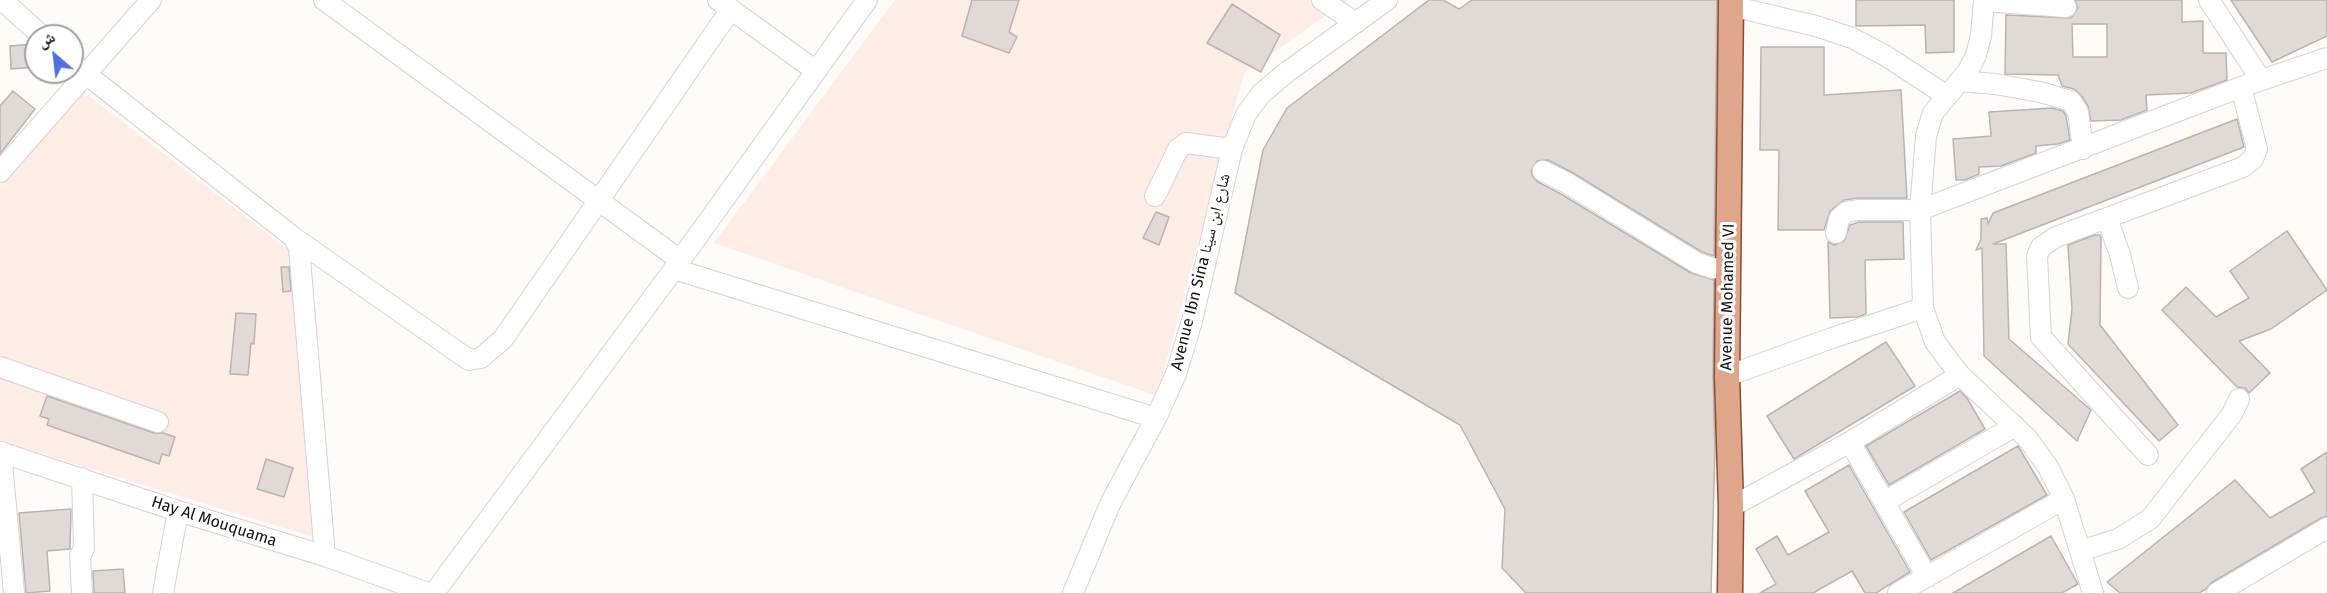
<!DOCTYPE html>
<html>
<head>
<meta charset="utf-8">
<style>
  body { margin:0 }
  #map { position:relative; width:2327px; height:593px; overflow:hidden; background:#fefbf9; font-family:"Fira Sans","Noto Naskh Arabic",sans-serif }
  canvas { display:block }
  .north { position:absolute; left:24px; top:24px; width:60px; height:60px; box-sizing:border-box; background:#fff; border:2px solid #a1a0a0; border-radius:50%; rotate:332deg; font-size:16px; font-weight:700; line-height:24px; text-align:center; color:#151211 }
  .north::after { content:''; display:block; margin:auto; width:21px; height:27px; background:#4e6ee3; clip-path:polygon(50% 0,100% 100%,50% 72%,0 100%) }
</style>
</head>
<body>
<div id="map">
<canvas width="2327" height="593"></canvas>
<div class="north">ش</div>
</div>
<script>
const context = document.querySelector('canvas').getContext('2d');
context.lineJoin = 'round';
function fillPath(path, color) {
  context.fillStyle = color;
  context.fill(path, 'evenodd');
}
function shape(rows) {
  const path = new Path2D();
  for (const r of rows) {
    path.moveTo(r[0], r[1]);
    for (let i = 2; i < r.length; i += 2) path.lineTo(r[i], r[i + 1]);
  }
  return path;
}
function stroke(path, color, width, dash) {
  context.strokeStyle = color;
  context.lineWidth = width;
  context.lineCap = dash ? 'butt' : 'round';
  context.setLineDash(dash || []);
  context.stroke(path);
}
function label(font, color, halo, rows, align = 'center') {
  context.font = font + ' "Fira Sans","Noto Naskh Arabic",sans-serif';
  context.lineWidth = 6;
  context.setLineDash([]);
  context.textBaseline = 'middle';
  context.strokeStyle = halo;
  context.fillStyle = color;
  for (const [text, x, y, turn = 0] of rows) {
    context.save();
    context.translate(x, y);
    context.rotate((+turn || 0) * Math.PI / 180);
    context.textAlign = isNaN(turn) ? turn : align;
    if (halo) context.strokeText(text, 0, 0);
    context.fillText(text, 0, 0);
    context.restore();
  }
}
fillPath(shape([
  [895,0,1348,0,1244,73,1157,396,714,243],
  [80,89,308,265,333,543,0,441,0,181]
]), '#fdede6');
const building = shape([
  [972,0,1019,0,1009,32,1017,37,1009,53,962,36,972,0],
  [1429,0,1443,0,1459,9,1472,0,1717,0,1714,256,1702,252,1573,173,1548,160,1537,161,1531,171,1533,177,1538,182,1561,194,1691,273,1714,280,1713,376,1715,450,1711,593,1526,593,1502,568,1505,509,1460,425,1235,293,1263,150,1287,108,1429,0],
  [1856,0,1954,0,1954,52,1926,53,1925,25,1856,26,1856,0],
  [2075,0,2182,0,2182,22,2203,21,2203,53,2226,53,2227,80,2191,93,2146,95,2147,110,2121,120,2091,121,2088,106,2081,95,2074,89,2062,86,2058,75,2005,74,2006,15,2071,18,2078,8,2075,0],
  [2072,24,2107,24,2107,57,2073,57,2072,24],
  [2231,0,2327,0,2327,36,2272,62,2231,0],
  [1232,4,1280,35,1261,72,1207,43,1232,4],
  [33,44,36,67,11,69,10,46,33,44],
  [1761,47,1824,47,1824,95,1901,90,1907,198,1858,198,1844,200,1830,211,1824,230,1778,230,1779,150,1760,150,1761,47],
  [13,91,35,109,0,154,0,106,13,91],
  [2052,108,2063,111,2066,116,2070,140,2058,144,2036,146,2036,153,2001,166,1979,167,1979,174,1965,180,1956,180,1953,139,1991,136,1989,112,2052,108],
  [2237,119,2244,147,1993,244,2006,244,2009,339,2091,410,2077,441,1984,356,1982,248,1976,250,1981,239,1981,219,1987,218,1988,224,1993,213,2237,119],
  [1156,212,1169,217,1159,245,1143,238,1156,212],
  [1859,222,1903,222,1904,259,1865,260,1866,314,1857,317,1830,318,1828,242,1834,245,1844,241,1850,225,1859,222],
  [2287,231,2327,290,2271,329,2239,341,2270,373,2249,393,2245,388,2237,387,2162,310,2186,287,2216,317,2249,298,2230,271,2287,231],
  [2095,235,2100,235,2101,238,2100,325,2178,425,2159,441,2068,344,2072,309,2068,245,2095,235],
  [281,267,289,267,291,291,283,292,281,267],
  [236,313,256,314,254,344,251,343,248,375,230,374,236,313],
  [1886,342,1915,386,1794,459,1767,416,1886,342],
  [1960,391,1967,398,1985,429,1889,485,1866,446,1960,391],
  [47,396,154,433,163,433,175,437,169,456,162,454,159,464,47,425,49,419,40,416,47,396],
  [2018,446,2047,495,1931,560,1904,512,2018,446],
  [2327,452,2327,516,2321,518,2211,583,2206,589,2199,593,2120,593,2107,582,2235,480,2270,518,2315,492,2301,469,2327,452],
  [266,459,293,468,284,497,257,489,266,459],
  [1849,465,1910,572,1876,593,1865,593,1852,571,1813,593,1760,593,1776,584,1756,549,1777,536,1788,555,1829,532,1805,491,1849,465],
  [71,509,70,549,47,551,50,591,26,593,19,513,71,509],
  [2051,536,2078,584,2062,593,1953,593,2051,536],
  [123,569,125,593,94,593,93,571,123,569]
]);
fillPath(building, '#e1d9d6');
stroke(building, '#bab3b0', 1.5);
const minor = shape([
  [2,0,42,36],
  [324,0,680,260],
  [718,0,816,71],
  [1322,0,1356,23],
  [2209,0,2261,80],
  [1984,1,2066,7],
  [1731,6,1816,26,1852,38,1886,56,1947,96],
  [72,63,293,237,299,247,325,556],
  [1960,81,1995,84,2040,92,2071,101,2078,112,2083,149],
  [1543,171,1567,183,1697,263,1712,268,1728,269],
  [0,172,151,0],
  [1155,196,1178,149,1186,143,1232,149],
  [2107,218,2120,255,2128,288],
  [1836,233,1839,219,1846,212,1858,210,1920,210,1926,136,1933,113,1968,71,1976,55,1981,36,1984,0],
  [293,237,469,360,481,358,503,339,731,9],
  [674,269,1156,418],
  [0,367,158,422],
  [1727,376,1832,338,1923,308],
  [1850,442,1927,577],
  [0,452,178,511,325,556,428,593],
  [1,452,14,593],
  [2148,455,2041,337,2037,256,2041,247,2056,237,2243,167,2253,159,2257,149,2241,87],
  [82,478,84,548,80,556,82,593],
  [1884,502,2015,426],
  [1731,507,1850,442,1960,375],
  [2080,551,2118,539,2150,519,2232,414,2239,399],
  [163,593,178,511],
  [434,593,674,269,867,0],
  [1073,593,1110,504,1156,418,1176,374,1192,321,1232,149,1246,114,1261,94,1287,72,1387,0],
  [1898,593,2064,499],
  [2093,593,2064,499,2048,467,2028,439,1960,375,1935,342,1923,308,1920,210,2241,87,2327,58],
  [2217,593,2327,528]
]);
const major = shape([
  [1730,593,1731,507,1727,376,1731,0]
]);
stroke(minor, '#d9d2ce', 22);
stroke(major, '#8a4b2e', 27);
stroke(minor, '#fff', 20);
stroke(major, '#dfa68b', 24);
label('16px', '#151211', '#fff', [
  ["Avenue Ibn Sina شارع ابن سينا",1201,272,-76],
  ["Avenue Mohamed VI",1728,297,-89],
  ["Hay Al Mouquama",214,522,18]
]);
</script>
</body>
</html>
